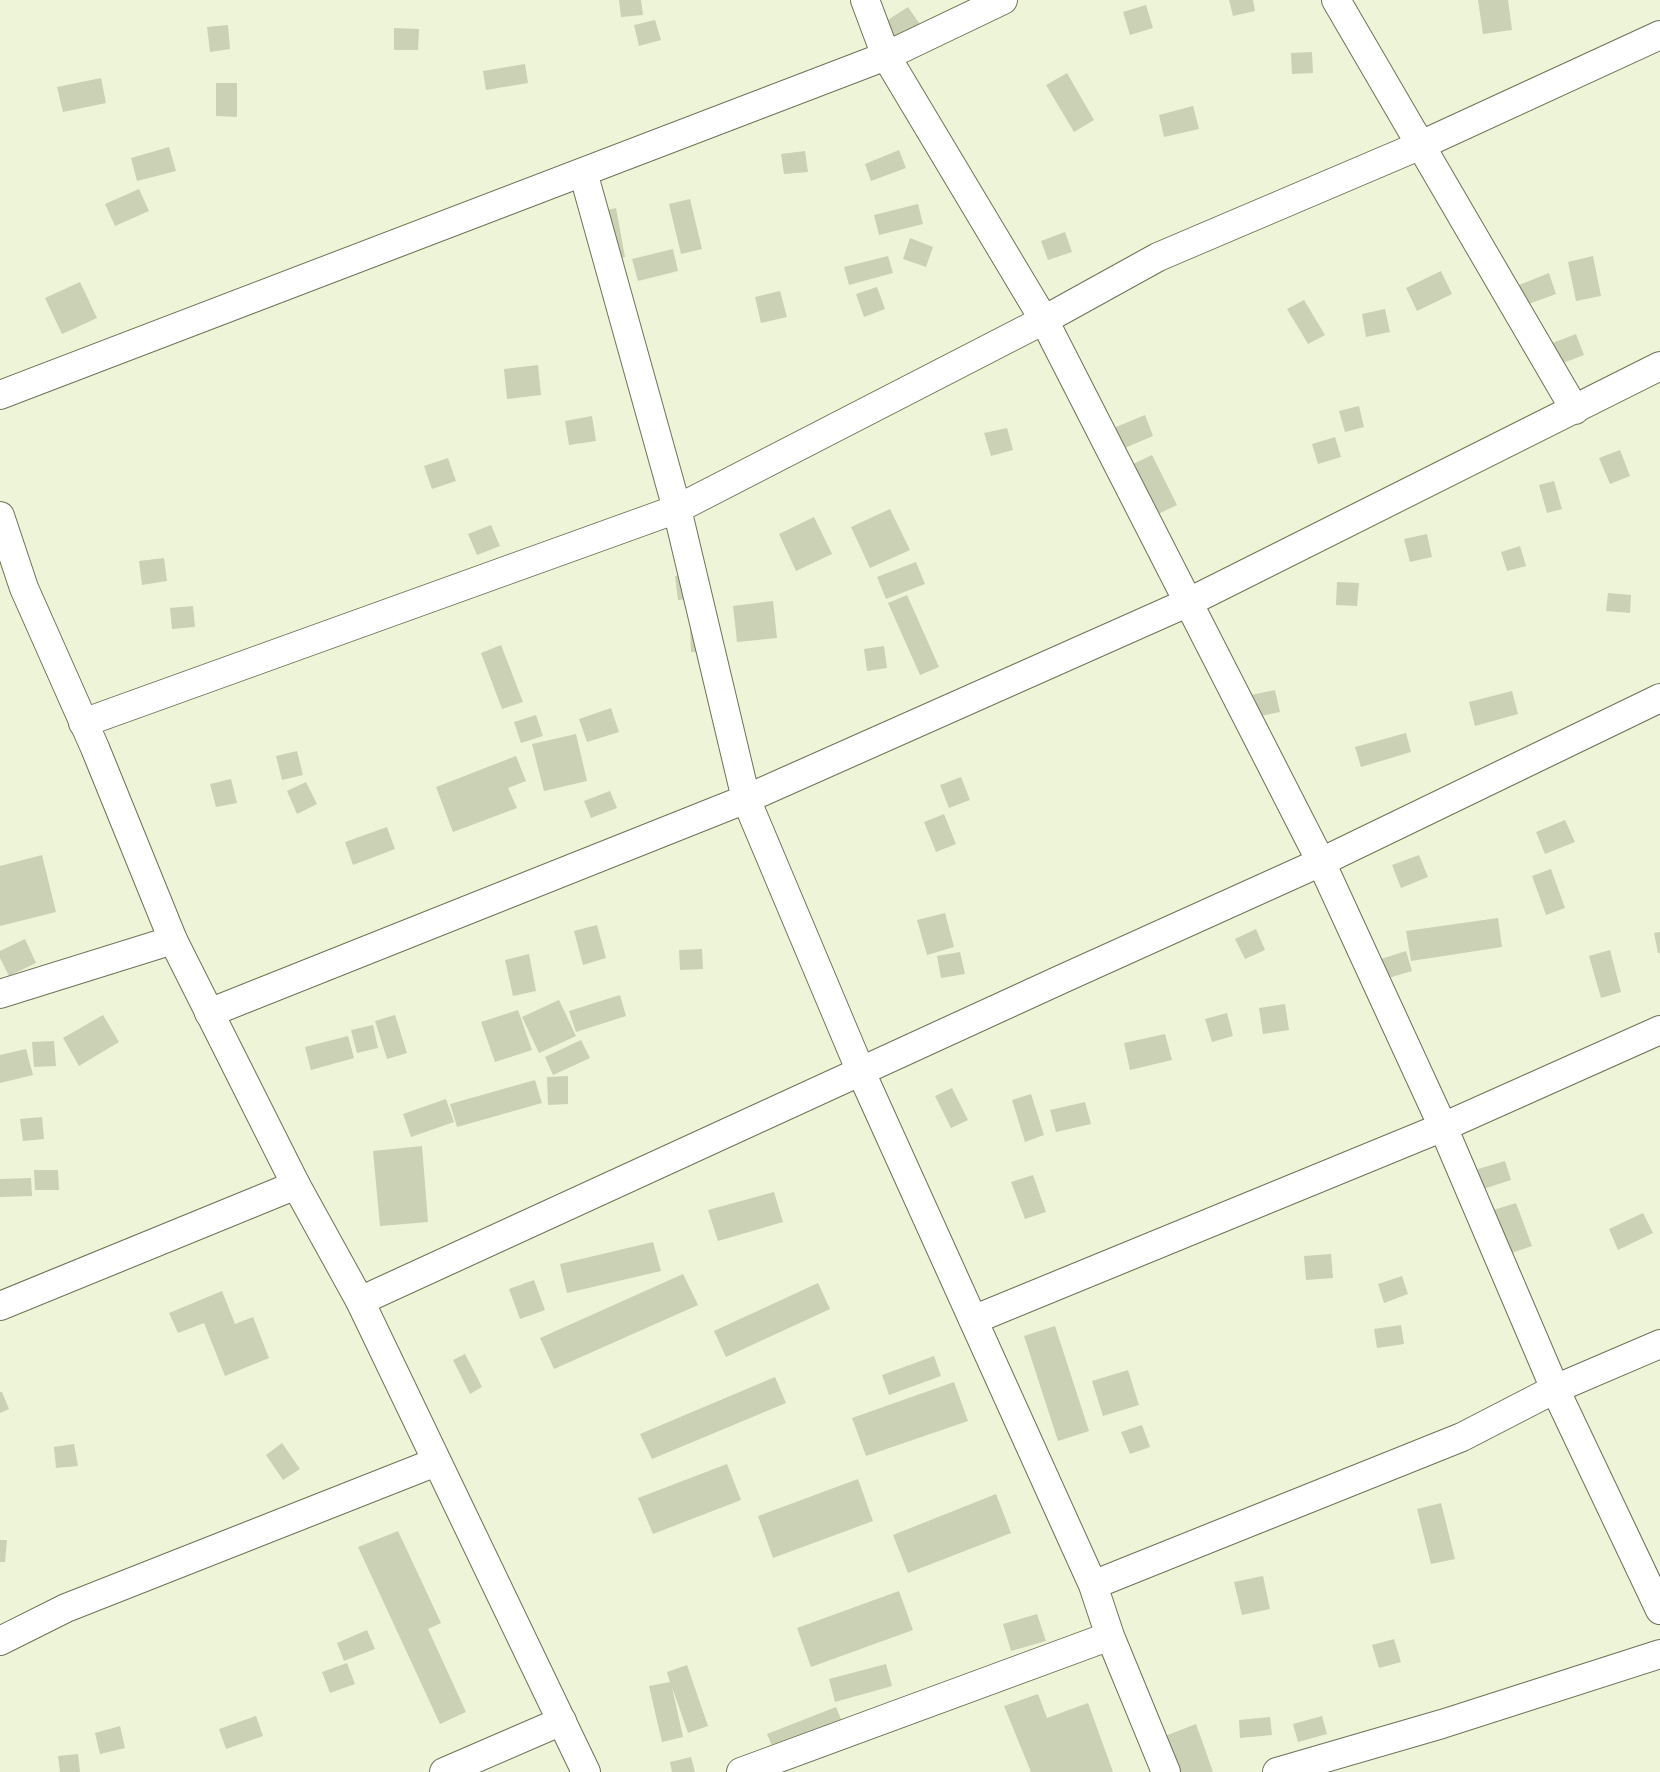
<!DOCTYPE html>
<html>
<head>
<meta charset="utf-8">
<style>
  body { margin:0 }
  canvas { display:block; background:#eef4d7 }
</style>
</head>
<body>
<canvas width="1660" height="1772"></canvas>
<script>
const context = document.querySelector('canvas').getContext('2d');
context.lineJoin = 'round';
function fillPath(path, color) {
  context.fillStyle = color;
  context.fill(path, 'evenodd');
}
function shape(rows) {
  const path = new Path2D();
  for (const r of rows) {
    path.moveTo(r[0], r[1]);
    for (let i = 2; i < r.length; i += 2) path.lineTo(r[i], r[i + 1]);
  }
  return path;
}
function stroke(path, color, width, dash) {
  context.strokeStyle = color;
  context.lineWidth = width;
  context.lineCap = dash ? 'butt' : 'round';
  context.setLineDash(dash || []);
  context.stroke(path);
}
fillPath(shape([
  [619,0,641,0,643,15,621,17],
  [1229,0,1253,0,1255,11,1233,16],
  [1478,0,1508,0,1512,30,1483,34],
  [1146,5,1153,28,1130,35,1123,12],
  [908,7,926,33,886,59,869,32],
  [655,20,661,40,639,46,634,25],
  [228,25,230,49,210,52,207,27],
  [394,28,419,29,418,50,394,50],
  [1312,52,1313,73,1292,74,1291,53],
  [525,64,528,83,486,90,483,71],
  [1067,73,1094,120,1074,132,1046,85],
  [101,78,106,103,63,112,57,87],
  [216,83,237,83,237,117,216,116],
  [1193,106,1199,129,1164,137,1159,115],
  [169,147,176,171,137,181,131,158],
  [899,150,906,168,871,181,865,164],
  [805,151,808,172,784,174,781,154],
  [139,189,149,211,115,226,105,204],
  [690,199,702,249,681,254,669,204],
  [918,204,923,224,879,235,874,215],
  [616,208,625,257,601,262,592,213],
  [1065,232,1072,252,1048,260,1041,241],
  [910,238,933,247,926,267,903,259],
  [673,249,678,271,638,281,632,259],
  [888,256,893,273,849,285,844,267],
  [1593,256,1601,296,1576,301,1568,262],
  [1441,271,1452,294,1417,311,1406,288],
  [1549,273,1556,294,1526,305,1519,285],
  [80,282,97,318,62,334,45,298],
  [877,287,885,309,864,317,856,294],
  [780,291,787,317,761,323,755,297],
  [1304,300,1325,335,1308,344,1287,309],
  [1385,309,1390,332,1366,337,1362,314],
  [1576,334,1584,355,1555,366,1547,345],
  [538,365,541,395,507,399,504,369],
  [1359,406,1364,427,1345,432,1339,411],
  [1145,415,1153,436,1113,453,1104,432],
  [592,416,596,441,569,445,565,421],
  [1007,428,1013,450,991,456,984,433],
  [1335,437,1341,457,1318,464,1312,444],
  [1620,450,1630,476,1610,484,1599,458],
  [1152,455,1177,505,1154,516,1129,466],
  [448,458,456,481,432,489,424,466],
  [1554,481,1562,509,1547,513,1539,485],
  [890,509,910,550,870,568,851,527],
  [814,517,832,554,796,571,779,534],
  [491,525,500,546,477,555,468,534],
  [1427,534,1432,557,1410,562,1404,539],
  [1520,546,1526,566,1507,571,1501,552],
  [164,558,167,581,142,585,139,561],
  [916,562,925,584,886,599,877,577],
  [697,574,699,598,678,600,675,576],
  [1337,582,1359,583,1357,606,1336,605],
  [1608,593,1631,595,1630,613,1606,611],
  [907,595,939,667,920,675,888,603],
  [773,601,777,638,737,642,733,606],
  [193,606,195,627,172,629,170,608],
  [712,628,713,652,691,652,690,629],
  [501,645,523,702,502,709,481,653],
  [884,646,887,668,867,671,864,649],
  [1275,690,1280,712,1256,717,1251,695],
  [1512,691,1518,714,1475,726,1469,702],
  [611,708,619,732,587,742,579,719],
  [536,715,543,736,521,743,514,722],
  [1406,733,1411,752,1361,767,1355,747],
  [576,734,587,781,544,791,532,744],
  [297,751,303,775,282,780,276,756],
  [516,756,526,781,508,788,517,808,453,832,436,787],
  [961,777,970,800,949,808,940,785],
  [231,779,237,803,216,807,210,784],
  [306,782,317,804,297,814,287,791],
  [610,791,617,808,591,818,584,801],
  [944,814,956,844,936,852,924,822],
  [1565,820,1575,842,1545,854,1536,832],
  [387,827,395,849,353,865,345,842],
  [42,855,56,912,0,926,0,866],
  [1419,855,1428,877,1401,888,1392,865],
  [1551,869,1565,908,1546,915,1532,876],
  [945,913,954,947,927,955,917,920],
  [1498,918,1502,947,1411,961,1406,931],
  [597,925,606,958,583,965,574,931],
  [1256,929,1265,950,1245,959,1235,939],
  [1660,932,1660,953,1658,953,1654,933],
  [25,939,36,963,9,976,0,958,0,951],
  [702,949,703,969,680,970,679,950],
  [1610,950,1621,992,1601,998,1589,956],
  [1406,951,1412,971,1385,979,1378,960],
  [960,952,965,974,941,978,937,956],
  [529,954,536,991,513,996,505,960],
  [620,995,626,1016,576,1032,569,1011],
  [559,1000,576,1036,539,1053,522,1017],
  [1285,1004,1289,1030,1263,1034,1259,1008],
  [518,1010,532,1050,495,1062,481,1022],
  [1227,1013,1233,1036,1212,1042,1205,1019],
  [103,1015,119,1042,79,1066,63,1038],
  [395,1015,407,1053,387,1059,375,1021],
  [373,1025,378,1048,357,1053,351,1030],
  [1165,1034,1172,1060,1130,1070,1124,1043],
  [348,1036,354,1058,311,1070,305,1047],
  [581,1040,590,1058,553,1075,545,1057],
  [54,1041,56,1066,34,1067,32,1042],
  [26,1049,33,1075,0,1083,0,1055],
  [568,1076,568,1104,548,1105,547,1077],
  [535,1080,542,1103,457,1127,450,1104],
  [952,1088,968,1120,951,1128,935,1096],
  [1031,1094,1044,1135,1025,1142,1012,1100],
  [446,1099,454,1122,411,1137,403,1114],
  [1085,1102,1091,1124,1056,1132,1050,1110],
  [42,1117,44,1139,23,1141,20,1119],
  [422,1146,428,1222,380,1226,373,1151],
  [1505,1161,1511,1180,1474,1192,1468,1172],
  [34,1170,58,1170,59,1190,35,1190],
  [1033,1175,1046,1212,1025,1219,1011,1182],
  [31,1178,32,1196,0,1197,0,1179],
  [774,1192,783,1222,718,1241,708,1210],
  [1516,1203,1532,1246,1503,1256,1487,1212],
  [1643,1213,1653,1233,1618,1250,1609,1229],
  [653,1242,661,1271,567,1293,560,1264],
  [1331,1254,1333,1278,1306,1280,1304,1256],
  [683,1274,698,1305,554,1369,540,1338],
  [1402,1276,1408,1294,1384,1303,1378,1284],
  [534,1280,545,1310,520,1319,509,1289],
  [818,1283,830,1309,726,1357,714,1331],
  [222,1291,235,1324,253,1317,269,1358,225,1376,204,1323,178,1333,169,1313],
  [1401,1325,1404,1344,1377,1348,1374,1329],
  [1055,1326,1089,1431,1058,1441,1024,1336],
  [465,1354,482,1387,470,1394,453,1360],
  [934,1356,941,1376,889,1395,882,1375],
  [1128,1370,1139,1405,1103,1416,1092,1381],
  [775,1377,786,1403,652,1459,640,1434],
  [954,1382,968,1421,866,1456,852,1418],
  [0,1392,2,1392,9,1409,0,1413],
  [1142,1425,1150,1447,1130,1454,1121,1432],
  [282,1443,300,1469,283,1480,266,1455],
  [74,1444,78,1466,56,1468,54,1447],
  [727,1464,741,1500,653,1534,638,1498],
  [858,1479,873,1521,773,1558,758,1516],
  [996,1494,1011,1533,908,1573,893,1535],
  [1441,1503,1455,1559,1431,1564,1417,1509],
  [398,1531,441,1623,428,1629,466,1712,440,1724,358,1547],
  [0,1540,7,1540,5,1562,0,1562],
  [1263,1576,1270,1609,1242,1615,1234,1582],
  [899,1591,913,1630,811,1667,797,1628],
  [1037,1614,1046,1641,1011,1651,1003,1624],
  [367,1630,375,1649,344,1661,337,1643],
  [1394,1639,1401,1662,1379,1668,1372,1645],
  [347,1663,355,1684,330,1693,322,1672],
  [886,1664,892,1686,835,1702,829,1679],
  [687,1665,708,1726,688,1733,672,1687,683,1737,662,1742,649,1686,670,1682,667,1672],
  [1038,1694,1047,1718,1088,1703,1113,1772,1031,1772,1004,1706],
  [836,1707,845,1729,776,1755,767,1734],
  [256,1716,263,1736,226,1749,219,1729],
  [1322,1716,1327,1734,1298,1742,1293,1724],
  [1270,1717,1272,1735,1240,1738,1239,1720],
  [1196,1724,1213,1772,1173,1772,1160,1738],
  [120,1726,125,1748,100,1754,95,1733],
  [78,1754,80,1772,60,1772,58,1756],
  [691,1757,695,1772,672,1772,670,1762]
]), '#cbd1b4');
const minor = shape([
  [865,0,886,56,1044,320,1321,862,1443,1127,1555,1389,1660,1610],
  [1336,0,1575,410],
  [583,172,677,509,746,799,861,1072,1093,1585,1110,1636,1166,1772],
  [0,395,886,56,1003,0],
  [83,723,677,509,1044,320,1158,257,1421,145,1660,35],
  [0,994,173,940],
  [209,1013,746,799,1189,602,1660,366],
  [360,1301,1062,979,1321,862,1660,698],
  [0,1306,296,1185],
  [973,1320,1443,1127,1660,1030],
  [1093,1585,1462,1437,1555,1389,1660,1344],
  [0,1641,66,1608,436,1462],
  [444,1772,562,1721],
  [741,1772,1110,1636],
  [1277,1772,1442,1724,1660,1654]
]);
const secondary = shape([
  [0,516,24,588,95,748,173,940,296,1185,360,1301,586,1772]
]);
stroke(minor, '#6d7258', 30);
stroke(secondary, '#6d7258', 30);
stroke(minor, '#fff', 28);
stroke(secondary, '#fff', 28);
</script>
</body>
</html>
